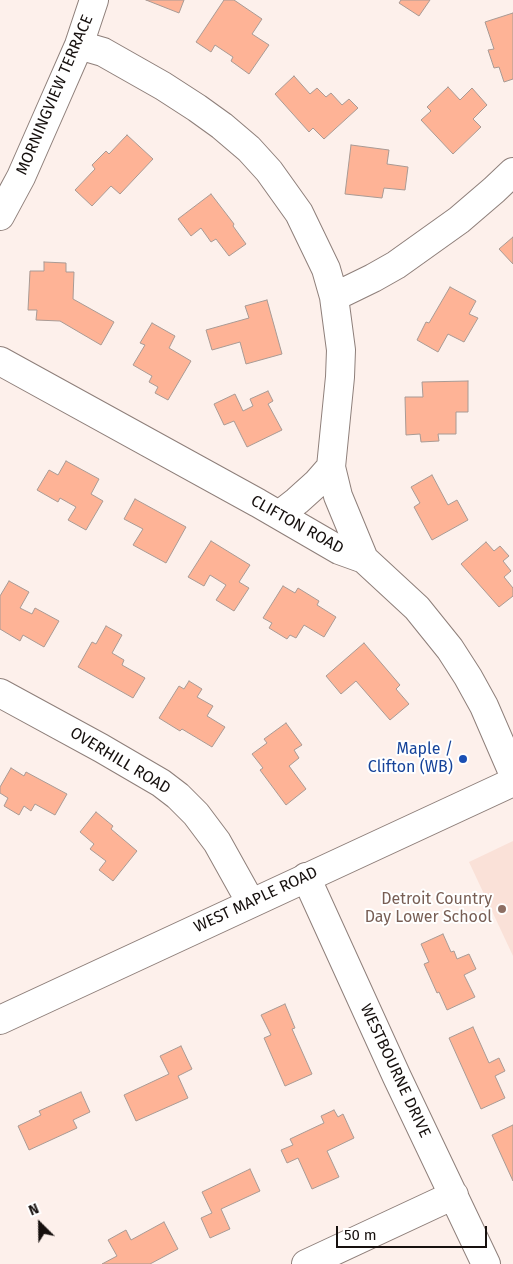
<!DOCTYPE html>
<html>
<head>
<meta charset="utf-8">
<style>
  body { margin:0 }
  #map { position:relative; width:513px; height:1264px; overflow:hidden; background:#fdf0eb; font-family:"Fira Sans",sans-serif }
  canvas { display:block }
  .north { position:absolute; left:15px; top:1199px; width:50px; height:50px; -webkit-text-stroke:4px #fff; paint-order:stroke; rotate:337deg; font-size:14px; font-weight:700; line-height:20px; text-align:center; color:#16100e }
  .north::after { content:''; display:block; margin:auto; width:18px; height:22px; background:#16100e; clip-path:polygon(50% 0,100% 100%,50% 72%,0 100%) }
  .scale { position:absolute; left:336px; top:1226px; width:151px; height:22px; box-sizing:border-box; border:2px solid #16100e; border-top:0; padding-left:6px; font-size:15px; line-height:18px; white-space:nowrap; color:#16100e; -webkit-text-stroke:4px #fff; paint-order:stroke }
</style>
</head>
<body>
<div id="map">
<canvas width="513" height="1264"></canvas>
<div class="north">N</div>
<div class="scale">50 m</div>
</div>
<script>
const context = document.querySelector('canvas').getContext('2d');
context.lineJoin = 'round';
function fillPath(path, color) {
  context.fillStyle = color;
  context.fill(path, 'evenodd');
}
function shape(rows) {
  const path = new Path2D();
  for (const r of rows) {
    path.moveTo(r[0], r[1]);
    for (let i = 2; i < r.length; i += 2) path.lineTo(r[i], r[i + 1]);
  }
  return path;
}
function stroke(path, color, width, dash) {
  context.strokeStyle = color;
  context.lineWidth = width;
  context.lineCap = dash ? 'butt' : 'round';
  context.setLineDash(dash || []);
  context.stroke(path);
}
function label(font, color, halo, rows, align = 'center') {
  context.font = font + ' "Fira Sans",sans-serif';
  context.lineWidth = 4;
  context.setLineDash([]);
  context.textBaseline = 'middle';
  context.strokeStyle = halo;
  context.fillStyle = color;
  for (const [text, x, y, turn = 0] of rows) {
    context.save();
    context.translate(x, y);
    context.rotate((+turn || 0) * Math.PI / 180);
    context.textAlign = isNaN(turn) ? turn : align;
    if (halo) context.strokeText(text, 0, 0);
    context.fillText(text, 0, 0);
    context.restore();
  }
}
fillPath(shape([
  [513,841,513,956,469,862]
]), '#fae1d8');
const building = shape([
  [146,0,184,0,179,13,146,0],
  [224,0,234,0,262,19,252,34,269,45,249,74,231,61,233,57,215,45,211,52,196,42,224,0],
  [401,0,430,0,419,16,399,3,401,0],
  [513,13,513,79,504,82,499,67,494,68,488,50,494,49,485,22,513,13],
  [294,76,310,94,317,88,326,97,331,93,342,105,349,99,358,108,324,139,313,128,309,132,275,94,294,76],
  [448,87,460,100,472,88,487,105,473,119,481,127,453,154,421,120,431,111,427,107,448,87],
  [127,135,153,159,120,194,111,186,92,206,75,190,95,169,92,165,106,151,109,154,127,135],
  [351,145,389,150,387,164,408,167,405,190,384,188,382,198,345,194,351,145],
  [211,194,234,224,233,226,246,244,229,256,216,239,211,242,201,228,191,236,178,219,211,194],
  [513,237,513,264,499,249,513,237],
  [44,262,66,263,66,272,74,272,73,299,114,322,101,345,60,321,36,320,37,310,28,310,30,271,44,271,44,262],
  [450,287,476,301,469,314,478,318,464,342,448,334,438,352,417,340,426,322,429,323,450,287],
  [267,300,282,354,246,364,240,342,212,350,206,330,249,318,245,306,267,300],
  [152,323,175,336,169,348,191,361,168,400,155,393,158,387,149,382,152,376,133,365,145,345,140,343,152,323],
  [468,381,468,412,456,412,456,434,438,434,439,441,421,442,420,434,406,435,405,397,423,397,422,382,468,381],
  [268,391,273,401,268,404,282,430,247,447,234,421,224,425,214,404,235,394,243,411,253,406,250,399,268,391],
  [66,461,99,479,91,494,103,501,86,530,68,520,76,507,60,498,58,502,37,490,49,470,58,475,66,461],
  [432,475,448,505,457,500,468,520,432,540,414,507,420,503,411,487,432,475],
  [135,499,186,527,166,563,133,545,143,529,124,519,135,499],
  [211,541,250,565,239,582,249,588,234,611,216,600,226,585,210,575,204,586,188,577,211,541],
  [486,542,494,551,500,546,509,556,503,561,511,571,504,577,513,588,513,596,499,607,461,564,486,542],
  [9,581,29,592,20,608,32,614,35,608,59,621,44,647,23,635,20,641,0,629,0,596,9,581],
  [283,586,295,593,298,588,319,601,317,605,336,617,324,637,304,625,296,638,290,635,287,639,269,628,272,623,263,618,283,586],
  [106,626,122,635,112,653,124,660,122,665,145,678,133,698,78,667,92,642,96,644,106,626],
  [364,643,400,685,396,689,409,704,390,720,356,681,341,694,326,676,364,643],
  [189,681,202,689,197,697,213,706,207,716,225,727,212,747,182,729,180,731,159,718,179,686,184,689,189,681],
  [286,723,302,745,294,750,299,758,289,766,306,789,286,805,260,770,263,768,252,754,267,743,264,739,286,723],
  [11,768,24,776,26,772,67,794,55,815,35,804,31,811,24,806,19,815,4,806,8,798,0,793,0,787,11,768],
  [96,812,113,826,111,829,137,851,113,881,99,870,106,861,90,849,94,844,80,832,96,812],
  [443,934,451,952,454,951,457,959,469,954,476,969,464,975,475,997,447,1010,439,992,437,993,424,964,429,962,421,944,443,934],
  [285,1004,295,1028,292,1029,312,1074,285,1086,264,1038,271,1035,261,1015,285,1004],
  [473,1027,489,1063,499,1058,505,1071,495,1076,505,1098,481,1109,449,1038,473,1027],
  [181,1046,192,1069,178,1076,188,1098,136,1121,124,1095,169,1074,160,1056,181,1046],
  [81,1092,90,1112,73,1120,77,1128,29,1150,18,1126,41,1115,39,1111,81,1092],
  [334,1110,338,1117,343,1114,354,1138,327,1151,339,1177,312,1189,298,1158,287,1163,281,1150,293,1145,290,1139,324,1123,321,1116,334,1110],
  [513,1125,513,1181,492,1135,513,1125],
  [250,1169,260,1191,221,1209,230,1229,210,1238,201,1218,212,1213,202,1192,250,1169],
  [164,1222,178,1249,150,1264,102,1264,117,1256,108,1240,126,1230,131,1240,164,1222]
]);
fillPath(building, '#feb396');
stroke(building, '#a99a94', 1);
const minor = shape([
  [79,45,103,52,163,86,197,108,222,126,249,149,269,171,299,213,326,269,334,297,341,350,340,377,331,467,317,483,297,501,279,515],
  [0,216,21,177,54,102,79,45,94,0],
  [334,297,373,278,396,265,459,220,494,190,513,172],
  [0,361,258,503,339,550,364,559,417,608,450,649,468,677,484,706,513,773],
  [331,467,338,496,364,559],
  [0,693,101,748,161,783,178,796,196,814,217,842,251,903],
  [306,877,397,1077,486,1264],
  [306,1264,454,1195]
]);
const major = shape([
  [0,1020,513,782]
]);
stroke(minor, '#8e7f7a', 30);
stroke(major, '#8e7f7a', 30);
stroke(minor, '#fff', 28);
stroke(major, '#fff', 28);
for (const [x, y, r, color] of [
  [463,759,5,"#1a4fb4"],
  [502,909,5,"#8d6e63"]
]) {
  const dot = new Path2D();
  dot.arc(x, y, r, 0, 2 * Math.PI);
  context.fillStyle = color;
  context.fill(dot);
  stroke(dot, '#fff', 2);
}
label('16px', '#16100e', '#fff', [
  ["MORNINGVIEW TERRACE",55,95,-67],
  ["CLIFTON ROAD",297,525,29],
  ["OVERHILL ROAD",120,761,31],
  ["WEST MAPLE ROAD",256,900,-25],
  ["WESTBOURNE DRIVE",395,1071,65]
]);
label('16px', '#164399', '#fff', [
  ["Maple /",453,750],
  ["Clifton (WB)",453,768]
], 'right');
label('16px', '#785e54', '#fff', [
  ["Detroit Country",492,900],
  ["Day Lower School",492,918]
], 'right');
</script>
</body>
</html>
